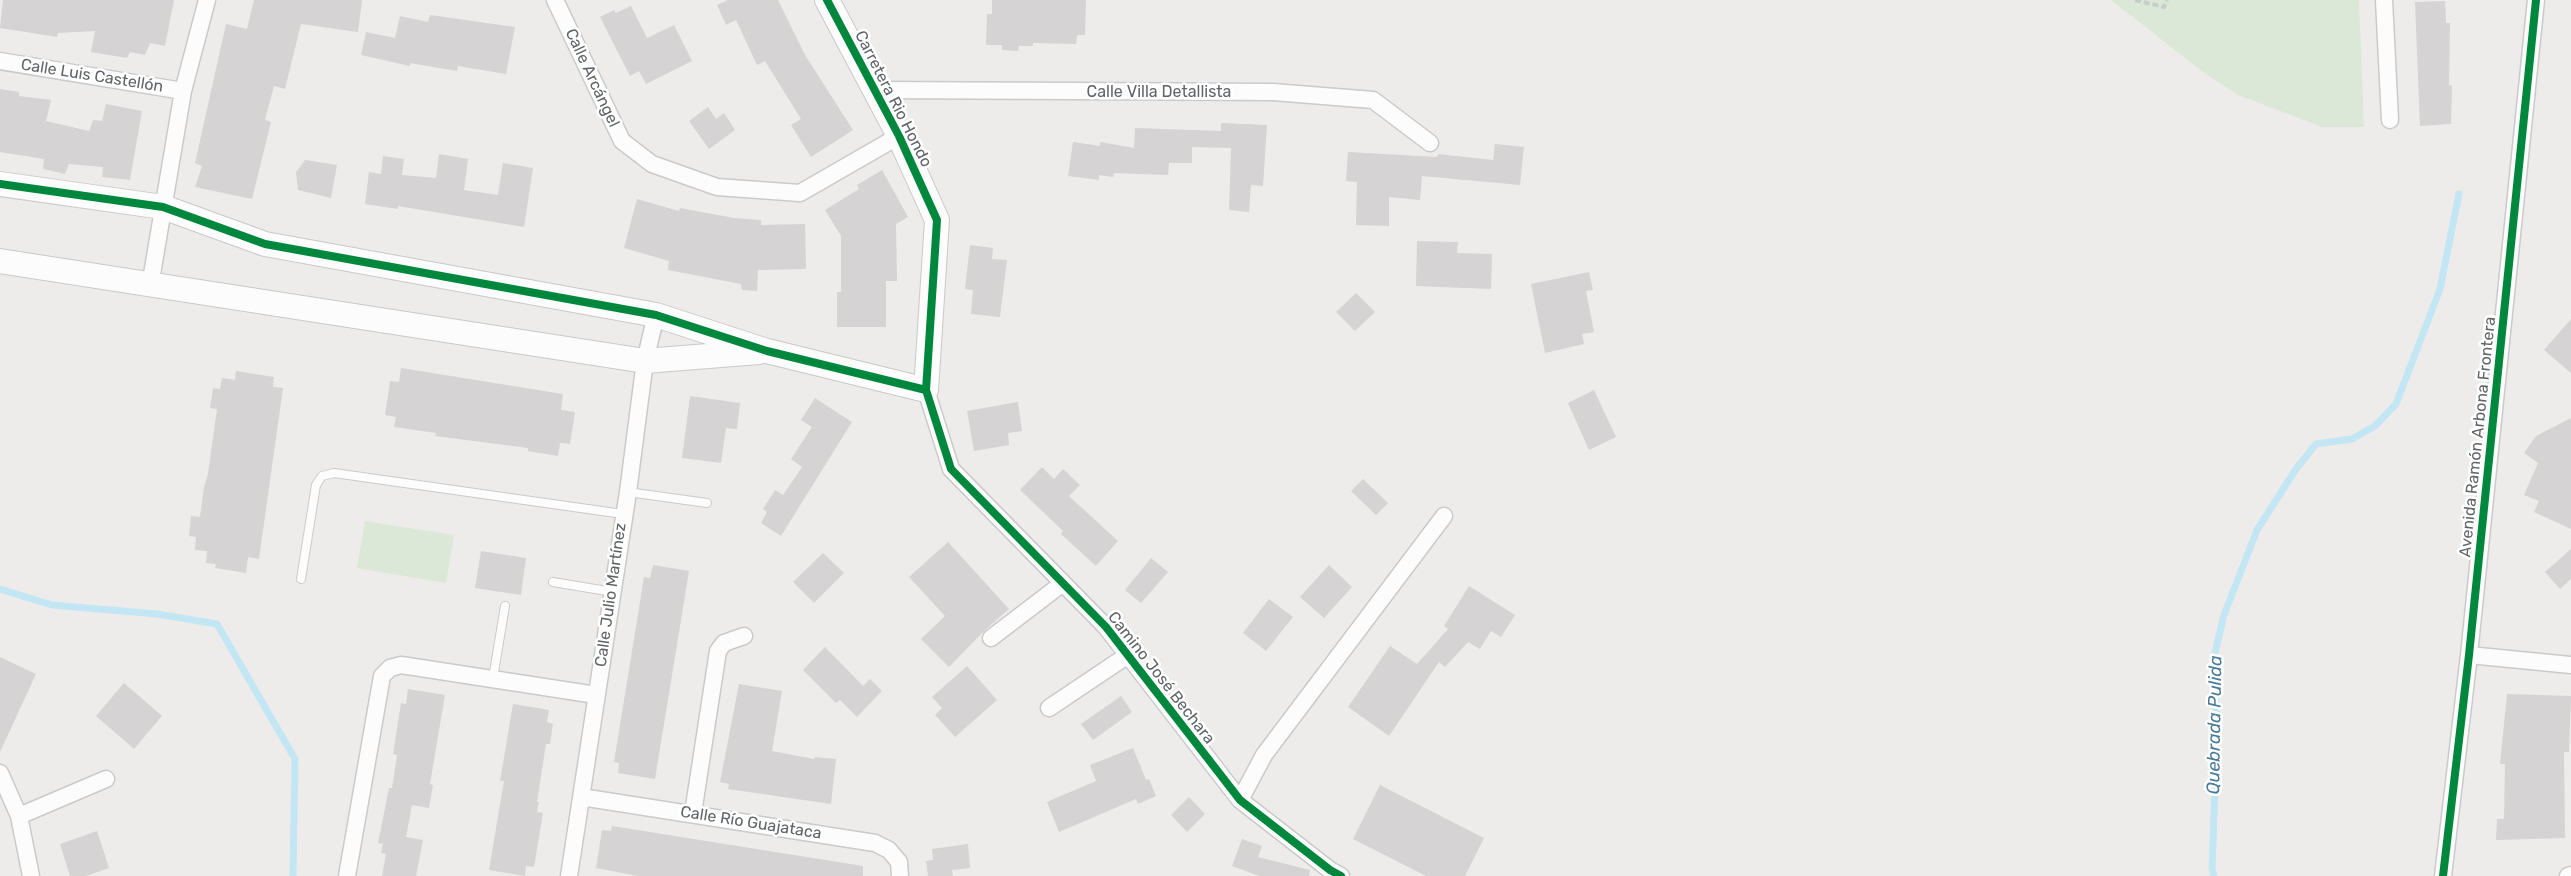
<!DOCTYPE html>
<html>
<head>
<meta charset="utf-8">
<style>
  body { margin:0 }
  canvas { display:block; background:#eeecea }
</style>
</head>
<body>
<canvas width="2571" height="876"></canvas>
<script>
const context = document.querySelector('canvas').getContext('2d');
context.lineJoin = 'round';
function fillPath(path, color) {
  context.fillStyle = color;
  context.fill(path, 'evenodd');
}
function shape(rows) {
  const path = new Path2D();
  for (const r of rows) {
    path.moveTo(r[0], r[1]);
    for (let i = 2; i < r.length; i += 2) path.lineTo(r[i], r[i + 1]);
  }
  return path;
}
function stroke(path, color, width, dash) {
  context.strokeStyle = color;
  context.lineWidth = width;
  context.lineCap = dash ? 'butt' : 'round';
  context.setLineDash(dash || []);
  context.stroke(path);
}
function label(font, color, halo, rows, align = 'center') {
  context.font = font + ' Rubik,sans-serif';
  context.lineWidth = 5;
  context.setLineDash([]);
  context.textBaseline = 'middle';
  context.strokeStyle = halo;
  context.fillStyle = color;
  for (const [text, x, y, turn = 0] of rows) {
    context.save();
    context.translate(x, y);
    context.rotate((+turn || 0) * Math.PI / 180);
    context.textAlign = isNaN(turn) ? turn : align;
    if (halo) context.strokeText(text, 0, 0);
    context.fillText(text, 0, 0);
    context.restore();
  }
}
fillPath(shape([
  [2111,0,2359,0,2364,127,2322,127,2238,95,2204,73],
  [365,521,454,535,446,583,357,568]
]), '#dbe8d7');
stroke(shape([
  [0,589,52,605,157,614,217,624,295,759,293,876],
  [2214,876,2212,869,2217,734,2214,657,2224,615,2257,530,2296,469,2316,444,2352,439,2375,426,2396,404,2440,289,2459,194]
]), '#c3e6f4', 7);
fillPath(shape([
  [3,0,174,0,165,46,150,43,145,55,130,52,127,58,91,52,95,31,58,33,57,37,0,28],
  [254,0,362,0,358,32,301,24,285,89,274,86,265,120,271,122,252,199,195,187,202,166,195,163,226,24,247,29],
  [728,0,778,0,805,55,853,130,811,157,791,125,801,119,765,61,757,65,736,20,726,25,717,5],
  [992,0,1086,0,1085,35,1077,35,1076,44,1033,43,1033,46,1019,46,1018,51,1002,50,1002,45,986,45,987,14,992,14],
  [2445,1,2446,23,2450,23,2449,86,2452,85,2451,124,2420,126,2415,2],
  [631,6,647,38,674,25,692,61,646,84,639,71,630,76,600,17,614,10,616,13],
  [430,15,515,27,506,74,458,66,457,71,410,63,410,66,361,55,366,32,395,38,400,16,428,22],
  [0,89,19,92,19,96,51,100,46,121,89,131,93,120,102,121,106,104,142,111,130,180,102,177,103,167,69,164,65,174,43,169,44,159,0,152],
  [708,107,716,119,724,113,735,130,709,149,689,121],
  [1221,123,1267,125,1263,186,1251,185,1249,212,1229,210,1231,148,1192,147,1192,163,1169,163,1168,175,1114,173,1113,177,1099,175,1099,180,1068,176,1073,142,1100,146,1100,142,1134,148,1135,128,1221,131],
  [1495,144,1524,147,1520,185,1422,176,1420,200,1389,197,1389,226,1356,225,1357,182,1346,181,1348,152,1437,157,1438,154,1493,160],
  [439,154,468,159,464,190,498,195,503,163,533,168,524,227,398,206,398,209,365,204,369,172,381,174,383,156,404,159,402,175,436,178],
  [305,160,337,165,331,198,298,190,296,172],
  [882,170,908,217,896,224,897,281,886,281,886,327,837,327,837,292,841,292,841,236,825,210,859,189,857,185],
  [637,199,679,211,680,208,734,218,761,220,761,225,805,224,806,269,758,270,757,291,742,290,741,284,668,270,669,261,624,248],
  [1417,241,1458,242,1457,253,1492,254,1491,289,1416,286],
  [970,245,993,248,992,259,1007,260,1000,317,971,314,973,290,965,289],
  [1589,272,1593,290,1586,291,1594,332,1582,334,1584,344,1545,353,1531,284],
  [1356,293,1375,312,1355,331,1336,312],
  [2571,319,2571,373,2544,350],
  [401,368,563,394,561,410,575,412,570,444,560,443,558,456,528,451,528,448,435,436,436,433,394,427,396,417,385,415,390,381,399,382],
  [236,371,274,377,273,387,283,388,259,559,248,557,246,573,215,568,216,564,206,563,207,551,195,550,196,537,189,536,191,516,200,517,204,487,208,474,217,409,210,408,213,388,220,389,222,378,235,380],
  [1594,390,1616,437,1589,450,1568,403],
  [690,396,740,403,737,429,726,428,721,463,682,458],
  [815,398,852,422,781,536,761,523,767,512,763,509,775,490,783,495,802,467,791,459,812,427,801,420],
  [1018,402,1022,431,1008,433,1009,445,974,451,967,411],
  [2571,418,2571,529,2534,512,2539,501,2524,495,2538,463,2524,453,2536,436],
  [1042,467,1054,479,1063,469,1080,485,1069,496,1118,541,1096,566,1061,534,1063,531,1020,490],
  [1363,479,1388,503,1376,515,1351,491],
  [948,542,1009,609,985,630,949,667,921,639,945,616,909,577],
  [2571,549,2571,579,2560,589,2545,572],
  [481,551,526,558,521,595,475,588],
  [823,553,844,573,814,603,793,582],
  [1151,558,1168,572,1141,603,1125,590],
  [653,565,689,571,655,779,618,773,619,763,614,762,644,577,650,578],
  [1329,565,1352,587,1324,618,1300,597],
  [1469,586,1515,615,1501,637,1491,631,1480,649,1468,642,1445,667,1439,662,1389,736,1348,707,1390,646,1417,664,1448,629,1444,626],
  [1269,599,1293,617,1266,651,1243,633],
  [825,647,863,686,870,679,882,691,857,717,840,700,836,703,803,670],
  [0,657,36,674,0,752],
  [967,666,997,700,955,737,935,715,942,708,932,697],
  [124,683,162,716,134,749,96,716],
  [739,684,782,691,772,751,814,759,815,757,836,759,831,804,728,789,729,784,720,782],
  [408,689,445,695,430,784,433,785,429,808,412,805,406,837,423,840,416,876,382,876,386,854,381,853,383,844,378,843,389,788,392,788,397,755,393,754,401,703,406,704],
  [2507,694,2571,696,2569,752,2564,752,2565,838,2496,840,2497,819,2504,819,2505,764,2500,764],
  [1121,696,1132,712,1093,740,1081,724],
  [513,704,549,710,547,722,553,724,550,744,546,744,537,802,539,802,537,812,543,813,534,867,526,866,525,876,489,870,504,781,500,781],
  [1133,748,1146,780,1149,779,1156,796,1138,804,1136,799,1059,832,1047,802,1096,781,1090,765],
  [1380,785,1484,838,1465,876,1426,876,1353,839],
  [1189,797,1205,814,1187,832,1171,815],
  [612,826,863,866,863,876,638,876,596,868,602,830,611,831],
  [97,831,109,868,86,876,70,876,60,844],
  [1242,839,1262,846,1258,857,1310,870,1309,876,1259,876,1232,866],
  [968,844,970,868,952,870,953,876,928,876,926,861,933,860,932,849]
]), '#d5d3d3');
const lane = shape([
  [628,492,707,503],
  [301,579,316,485,322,476,334,473,623,514],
  [553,582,613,592],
  [493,678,505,606]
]);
const street = shape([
  [555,0,622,141,652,164,717,187,800,193,899,136],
  [2384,0,2390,120],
  [0,61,183,91],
  [874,90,1273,92,1373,100,1430,143],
  [150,286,183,91,207,0],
  [926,390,951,469,1106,627,1240,800,1330,870,1341,876],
  [991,638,1063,583],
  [2469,655,2571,665],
  [1049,708,1128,655],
  [0,773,19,816,31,876],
  [581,797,875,843,889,850,899,862,900,876],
  [1240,800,1264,755,1444,516],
  [693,813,718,651,724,643,744,636],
  [19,816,106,779],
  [347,876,382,676,390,668,401,665,596,695],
  [569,876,628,492,645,361,656,315],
  [2443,876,2469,655,2536,0],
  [2568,876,2571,875]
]);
const secondary = shape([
  [0,184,163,207,265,244,656,315,767,351,926,390,937,220,899,136,827,0],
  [0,261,645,361,759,352]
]);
stroke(lane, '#cbcaca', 10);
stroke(street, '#cbcaca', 19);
stroke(secondary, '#c8c9c9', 26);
stroke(shape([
  [2135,0,2164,7,2167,0]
]), '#c8cccb', 4, [6, 3]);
stroke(lane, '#fcfcfc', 8);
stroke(street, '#fcfcfc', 16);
stroke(secondary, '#fcfcfc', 24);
stroke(shape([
  [827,0,899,136,937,220,926,390,951,469,1106,627,1240,800,1330,870,1341,876],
  [0,184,163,207,265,244,656,315,767,351,926,390],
  [2443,876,2469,655,2536,0]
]), '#00873e', 8);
label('16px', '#5f6467', '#fff', [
  ["Calle Luis Castellón",92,76,9],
  ["Calle Arcángel",592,78,65],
  ["Calle Villa Detallista",1159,92],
  ["Carretera Rio Hondo",893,99,63],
  ["Avenida Ramón Arbona Frontera",2478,437,-84],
  ["Calle Julio Martínez",611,595,-82],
  ["Camino José Bechara",1161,678,52],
  ["Calle Río Guajataca",751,823,9]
]);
label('italic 18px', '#477b99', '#fff', [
  ["Quebrada Pulida",2215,725,-89]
]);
</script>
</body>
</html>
